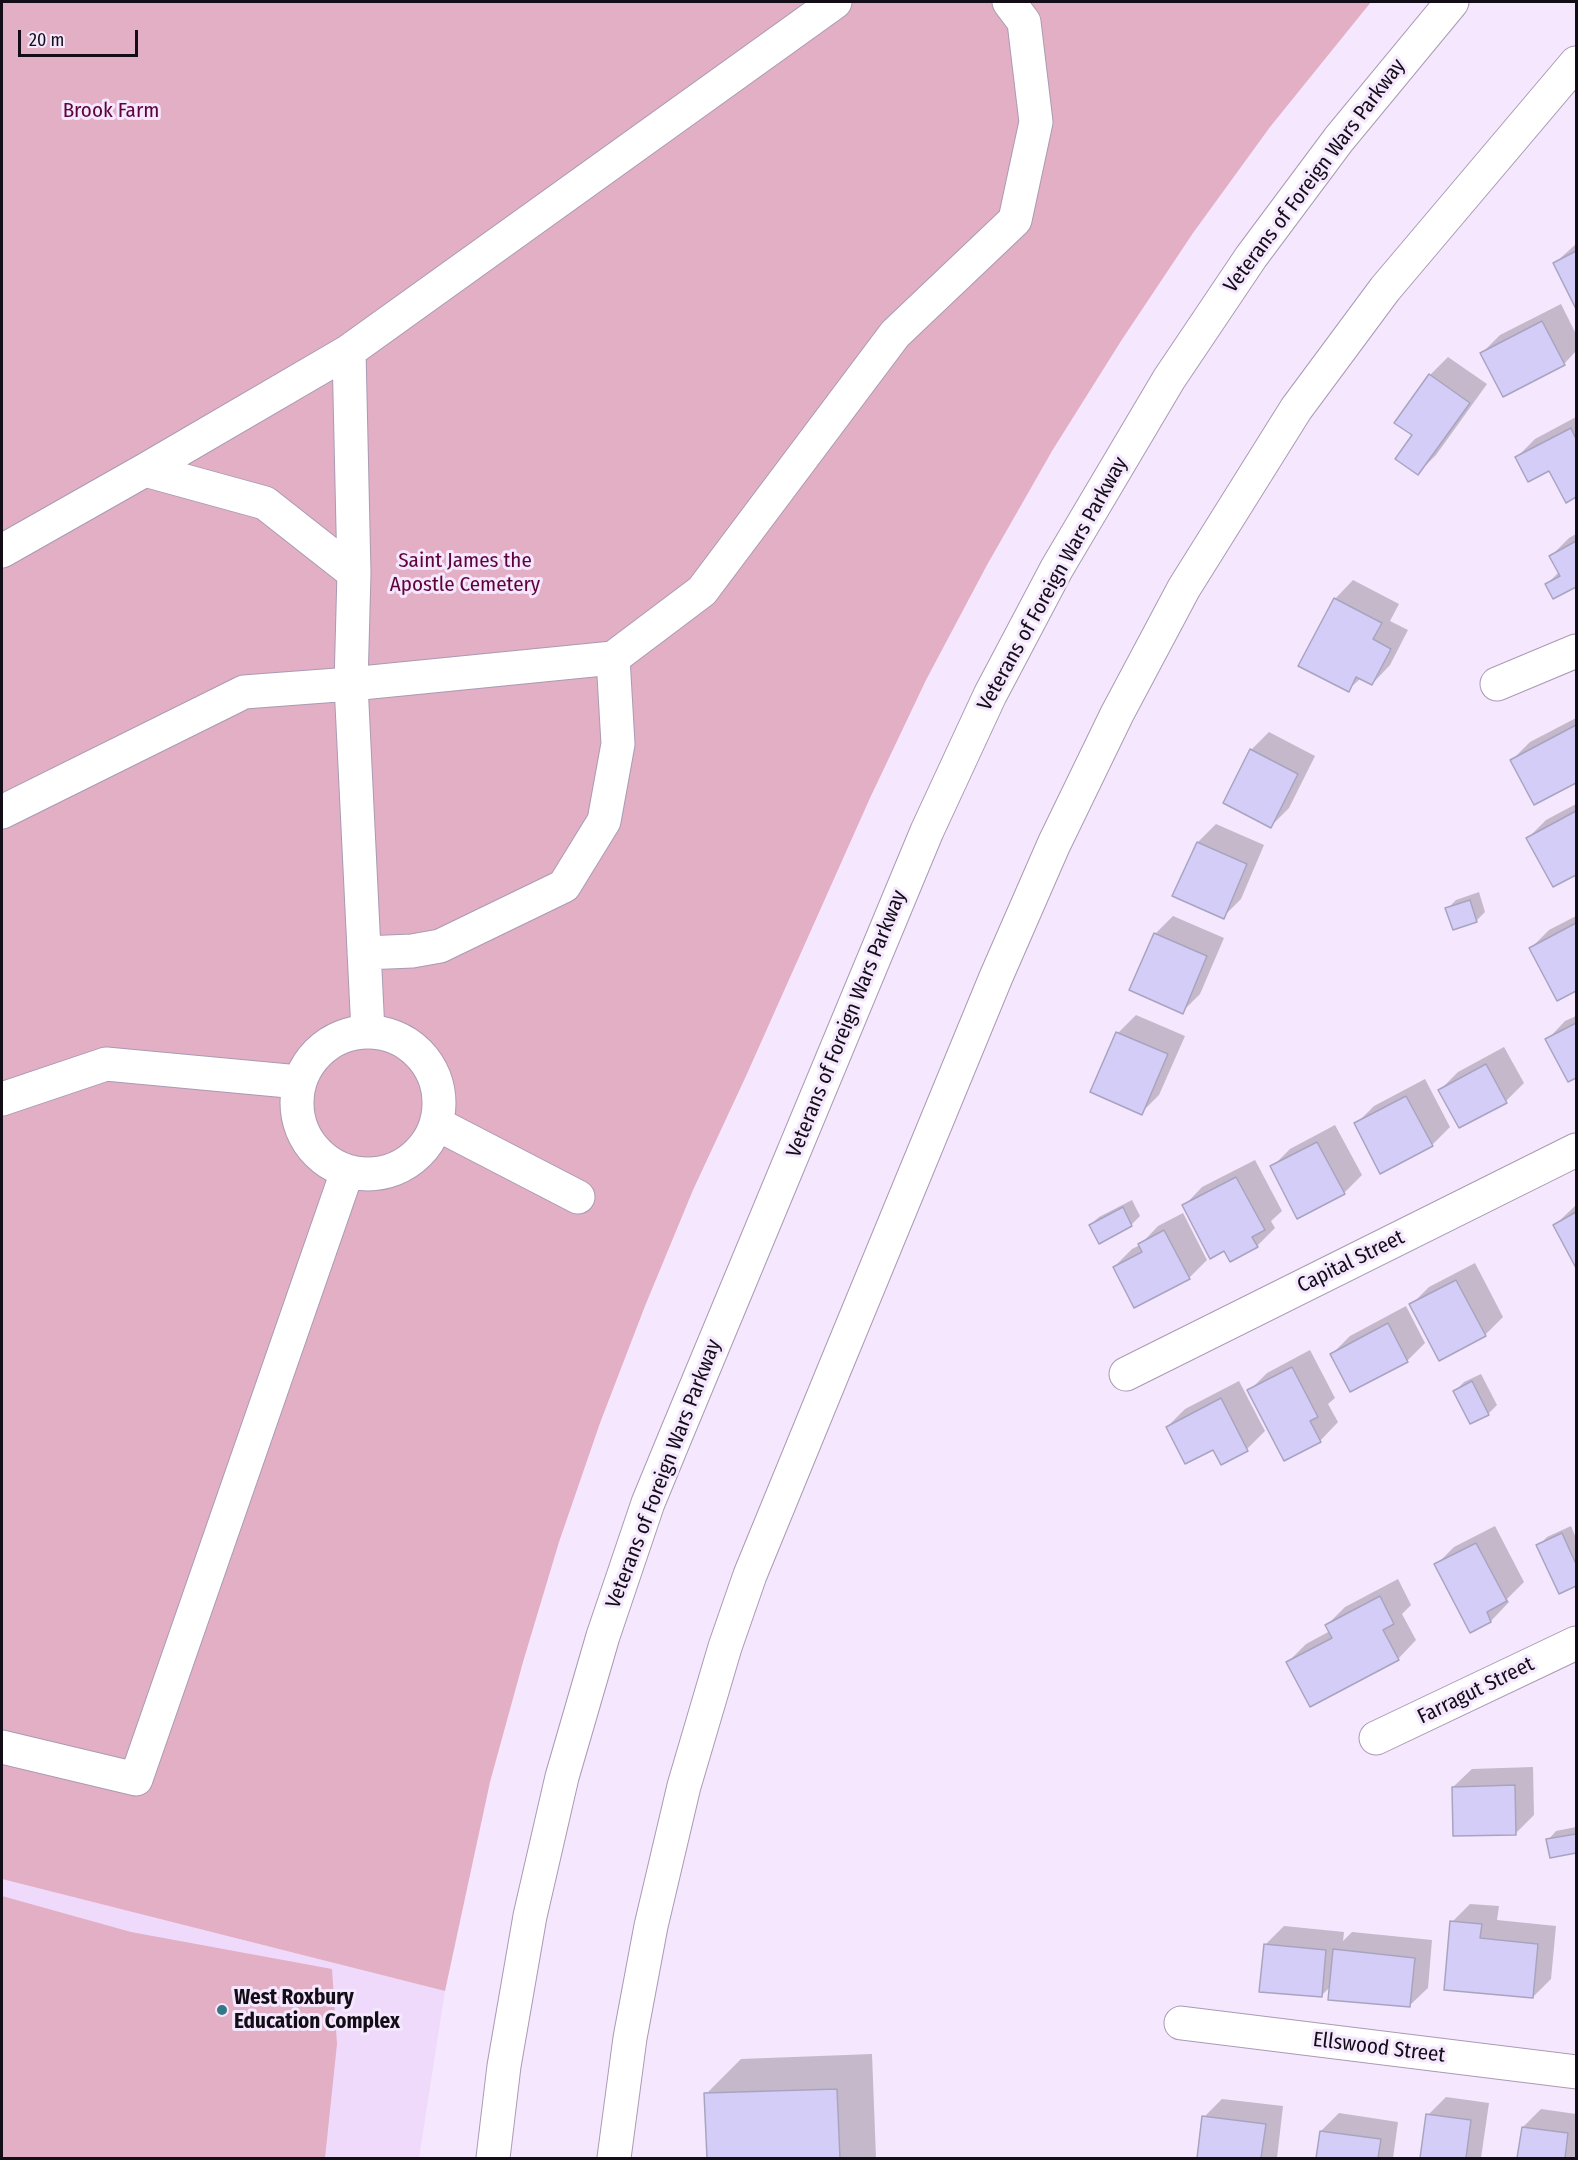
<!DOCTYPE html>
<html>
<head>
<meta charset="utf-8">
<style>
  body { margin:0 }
  #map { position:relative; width:1578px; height:2160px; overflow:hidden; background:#f5e7fd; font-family:"Fira Sans Condensed",sans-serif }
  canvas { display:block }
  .frame { position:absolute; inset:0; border:3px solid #120d16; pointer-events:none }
  .scale { position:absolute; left:18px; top:30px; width:120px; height:27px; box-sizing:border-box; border:3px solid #120d16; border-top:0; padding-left:8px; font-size:18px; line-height:21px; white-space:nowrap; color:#120d16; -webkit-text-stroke:4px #f5e7fd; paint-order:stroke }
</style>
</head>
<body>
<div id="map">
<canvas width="1578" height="2160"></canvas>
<div class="frame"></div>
<div class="scale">20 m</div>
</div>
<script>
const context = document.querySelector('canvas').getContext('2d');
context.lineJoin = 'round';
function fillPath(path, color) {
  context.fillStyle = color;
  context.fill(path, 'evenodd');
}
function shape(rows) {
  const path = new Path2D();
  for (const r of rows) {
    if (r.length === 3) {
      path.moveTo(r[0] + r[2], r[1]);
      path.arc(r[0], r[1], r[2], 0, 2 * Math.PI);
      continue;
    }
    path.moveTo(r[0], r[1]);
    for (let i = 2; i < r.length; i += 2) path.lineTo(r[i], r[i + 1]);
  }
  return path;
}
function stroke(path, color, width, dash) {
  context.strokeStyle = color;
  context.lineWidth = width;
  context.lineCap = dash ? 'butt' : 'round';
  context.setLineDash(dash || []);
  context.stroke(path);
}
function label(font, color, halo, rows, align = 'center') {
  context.font = font + ' "Fira Sans Condensed",sans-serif';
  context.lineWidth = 6;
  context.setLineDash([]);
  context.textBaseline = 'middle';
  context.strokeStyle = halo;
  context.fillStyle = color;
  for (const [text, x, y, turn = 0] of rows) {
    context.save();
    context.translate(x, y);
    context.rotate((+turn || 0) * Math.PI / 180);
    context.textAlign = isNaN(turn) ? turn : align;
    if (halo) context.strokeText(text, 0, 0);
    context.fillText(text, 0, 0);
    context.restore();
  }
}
fillPath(shape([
  [2,1879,445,1991,419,2158,2,2158]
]), '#efdafc');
fillPath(shape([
  [2,2,1371,2,1270,127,1193,233,1121,341,1052,451,987,565,926,680,870,798,746,1076,693,1190,645,1306,600,1423,559,1542,523,1662,490,1782,445,1991,2,1879],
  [2,1896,131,1932,332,1969,337,2044,325,2158,2,2158]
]), '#e2afc4');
fillPath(shape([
  [1576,244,1576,306,1555,263],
  [1561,304,1576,334,1576,351,1564,364,1482,353,1500,335],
  [1448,357,1487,384,1436,455,1418,473,1414,434,1430,375],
  [1576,417,1576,495,1566,501,1550,469,1517,457,1535,439],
  [1576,534,1576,586,1554,597,1547,584,1559,572,1551,556,1569,538],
  [1353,580,1399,604,1390,621,1408,630,1390,665,1372,684,1361,678,1348,690,1335,599],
  [1576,718,1576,781,1535,803,1512,760,1530,742],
  [1269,732,1315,756,1289,808,1271,826,1251,750],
  [1576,804,1576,873,1553,885,1528,838,1546,820],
  [1216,824,1264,845,1241,899,1223,917,1198,842],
  [1479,892,1485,912,1476,921,1447,909,1456,900],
  [1173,916,1224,938,1200,994,1182,1012,1155,934],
  [1576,916,1576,989,1557,999,1531,948,1549,930],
  [1136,1015,1185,1036,1159,1095,1141,1113,1118,1033],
  [1576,1016,1576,1076,1569,1080,1547,1040,1565,1021],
  [1504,1047,1524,1083,1506,1101,1440,1090,1458,1072],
  [1425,1079,1450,1127,1432,1145,1356,1124,1374,1106],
  [1335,1125,1362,1175,1344,1193,1272,1167,1290,1149],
  [1255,1160,1282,1211,1271,1221,1275,1228,1257,1246,1225,1249,1184,1206,1202,1187],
  [1132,1200,1140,1216,1131,1225,1099,1242,1090,1225,1099,1217],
  [1576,1205,1576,1265,1555,1225],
  [1183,1213,1207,1260,1189,1278,1114,1267,1132,1249,1140,1245,1158,1226],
  [1475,1263,1503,1317,1485,1335,1411,1305,1429,1287],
  [1406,1306,1425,1343,1407,1361,1332,1354,1350,1336],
  [1310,1350,1335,1398,1328,1404,1338,1422,1320,1441,1249,1391,1267,1373],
  [1481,1374,1497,1405,1488,1414,1455,1391,1464,1382],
  [1239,1381,1265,1431,1247,1449,1221,1463,1213,1448,1167,1427,1185,1409],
  [1495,1526,1524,1582,1507,1599,1509,1602,1491,1621,1471,1631,1436,1565,1454,1547],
  [1571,1526,1576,1538,1576,1584,1560,1592,1538,1546,1547,1537],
  [1398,1579,1411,1605,1402,1614,1416,1640,1398,1659,1288,1662,1306,1644,1330,1631,1327,1625,1345,1607],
  [1533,1767,1534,1815,1516,1833,1453,1787,1472,1769],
  [1576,1827,1576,1852,1551,1856,1548,1840,1556,1831],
  [1470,1904,1499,1906,1497,1920,1556,1926,1551,1979,1533,1997,1452,1922],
  [1284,1926,1344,1932,1343,1941,1352,1932,1432,1940,1428,1988,1409,2006,1331,1986,1321,1996,1265,1945],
  [872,2054,876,2158,708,2158,706,2094,741,2059],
  [1446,2097,1489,2103,1481,2158,1422,2158,1428,2115],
  [1222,2099,1283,2106,1277,2158,1199,2158,1204,2117],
  [1541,2109,1576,2114,1576,2158,1519,2158,1523,2127],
  [1339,2113,1398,2122,1393,2158,1317,2158,1321,2131]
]), '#0003');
const building = shape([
  [1576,251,1576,309,1553,263,1576,251],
  [1542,321,1565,365,1503,397,1480,353,1542,321],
  [1429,374,1470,403,1418,475,1395,459,1412,435,1394,423,1429,374],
  [1571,428,1575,437,1576,436,1576,497,1566,503,1549,471,1528,482,1515,457,1571,428],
  [1576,541,1576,587,1553,599,1545,584,1560,576,1549,556,1576,541],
  [1334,598,1382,623,1373,639,1391,649,1372,685,1356,677,1349,692,1298,666,1334,598],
  [1576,725,1576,783,1534,805,1510,760,1576,725],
  [1250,749,1298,774,1271,828,1223,803,1250,749],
  [1576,811,1576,875,1553,887,1526,838,1576,811],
  [1197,842,1247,864,1224,919,1172,896,1197,842],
  [1470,900,1477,922,1453,930,1445,908,1470,900],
  [1576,923,1576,991,1557,1001,1529,948,1576,923],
  [1154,933,1207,956,1183,1014,1129,990,1154,933],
  [1576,1023,1576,1078,1568,1082,1545,1039,1576,1023],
  [1116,1032,1168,1054,1142,1115,1090,1092,1116,1032],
  [1486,1064,1507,1103,1459,1128,1438,1090,1486,1064],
  [1406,1096,1433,1146,1380,1174,1354,1123,1406,1096],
  [1317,1142,1345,1194,1297,1219,1270,1166,1317,1142],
  [1236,1177,1265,1230,1252,1237,1258,1247,1230,1262,1224,1251,1210,1259,1182,1205,1236,1177],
  [1123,1207,1132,1226,1099,1244,1089,1225,1123,1207],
  [1576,1212,1576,1268,1553,1225,1576,1212],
  [1164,1230,1190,1279,1134,1308,1113,1267,1142,1252,1138,1244,1164,1230],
  [1456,1280,1486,1336,1439,1361,1409,1304,1456,1280],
  [1388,1323,1408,1362,1350,1392,1330,1354,1388,1323],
  [1292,1367,1318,1417,1310,1421,1321,1442,1284,1461,1247,1390,1292,1367],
  [1472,1381,1489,1415,1470,1424,1453,1391,1472,1381],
  [1221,1398,1248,1451,1221,1465,1213,1450,1185,1464,1166,1427,1221,1398],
  [1562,1533,1576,1564,1576,1586,1559,1594,1536,1545,1562,1533],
  [1476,1543,1507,1601,1487,1612,1491,1622,1470,1633,1434,1564,1476,1543],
  [1380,1596,1394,1624,1383,1630,1399,1660,1310,1707,1286,1662,1332,1638,1325,1625,1380,1596],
  [1515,1785,1516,1835,1453,1836,1452,1787,1515,1785],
  [1576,1834,1576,1853,1550,1858,1546,1839,1576,1834],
  [1450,1921,1482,1924,1480,1938,1538,1944,1533,1998,1444,1990,1450,1921],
  [1264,1944,1326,1950,1322,1997,1259,1992,1264,1944],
  [1333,1949,1415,1958,1410,2007,1328,2000,1333,1949],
  [837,2089,840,2158,707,2158,704,2093,837,2089],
  [1426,2114,1471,2120,1466,2158,1420,2158,1426,2114],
  [1202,2116,1266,2124,1261,2158,1197,2158,1202,2116],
  [1522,2127,1568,2133,1565,2158,1517,2158,1522,2127],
  [1320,2131,1381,2139,1378,2158,1316,2158,1320,2131]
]);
fillPath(building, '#d4cdf8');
stroke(building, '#a8a4c0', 1.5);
const minor = shape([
  [349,351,354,573,351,684,368,1032],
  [145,470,265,503,354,573],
  [2,551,145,470,349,351,835,2],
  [1497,684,1576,651],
  [2,812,244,692,351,684,613,658,702,591,895,334,1015,220,1036,122,1024,22,1009,2],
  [364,953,412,951,440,946,564,886,604,821,618,744,613,658],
  [368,1103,71],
  [2,1099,106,1064,299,1082],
  [437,1124,578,1197],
  [1126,1374,1576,1150],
  [1376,1738,1576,1643],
  [2,1747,136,1779,347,1172],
  [1181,2023,1576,2072]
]);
const highway = shape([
  [493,2158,504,2066,530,1916,562,1777,603,1636,648,1503,676,1435,927,831,990,695,1057,568,1169,379,1251,257,1339,139,1452,2],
  [614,2158,630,2038,651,1926,684,1786,725,1647,750,1575,832,1375,996,977,1054,844,1117,714,1184,588,1296,409,1385,289,1576,63]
]);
stroke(minor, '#aa9ab4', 35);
stroke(highway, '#aa9ab4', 35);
stroke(minor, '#fff', 33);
stroke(highway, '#fff', 33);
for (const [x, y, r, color] of [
  [222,2010,6,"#327785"]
]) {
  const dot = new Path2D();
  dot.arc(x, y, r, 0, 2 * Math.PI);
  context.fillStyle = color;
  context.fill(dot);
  stroke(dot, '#f5e7fd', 2);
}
label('21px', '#5e0338', '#f5e7fd', [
  ["Brook Farm",111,111],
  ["Saint James the",465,561],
  ["Apostle Cemetery",465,585]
]);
label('21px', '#120d16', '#f5e7fd', [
  ["Veterans of Foreign Wars Parkway",1315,176,-53],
  ["Veterans of Foreign Wars Parkway",1053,584,-61],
  ["Veterans of Foreign Wars Parkway",847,1024,-68],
  ["Capital Street",1351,1262,-26],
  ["Veterans of Foreign Wars Parkway",664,1474,-69],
  ["Farragut Street",1476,1691,-26],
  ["Ellswood Street",1379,2048,7]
]);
label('bold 21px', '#120d16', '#f5e7fd', [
  ["West Roxbury",234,1998],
  ["Education Complex",234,2022]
], 'left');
</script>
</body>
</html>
